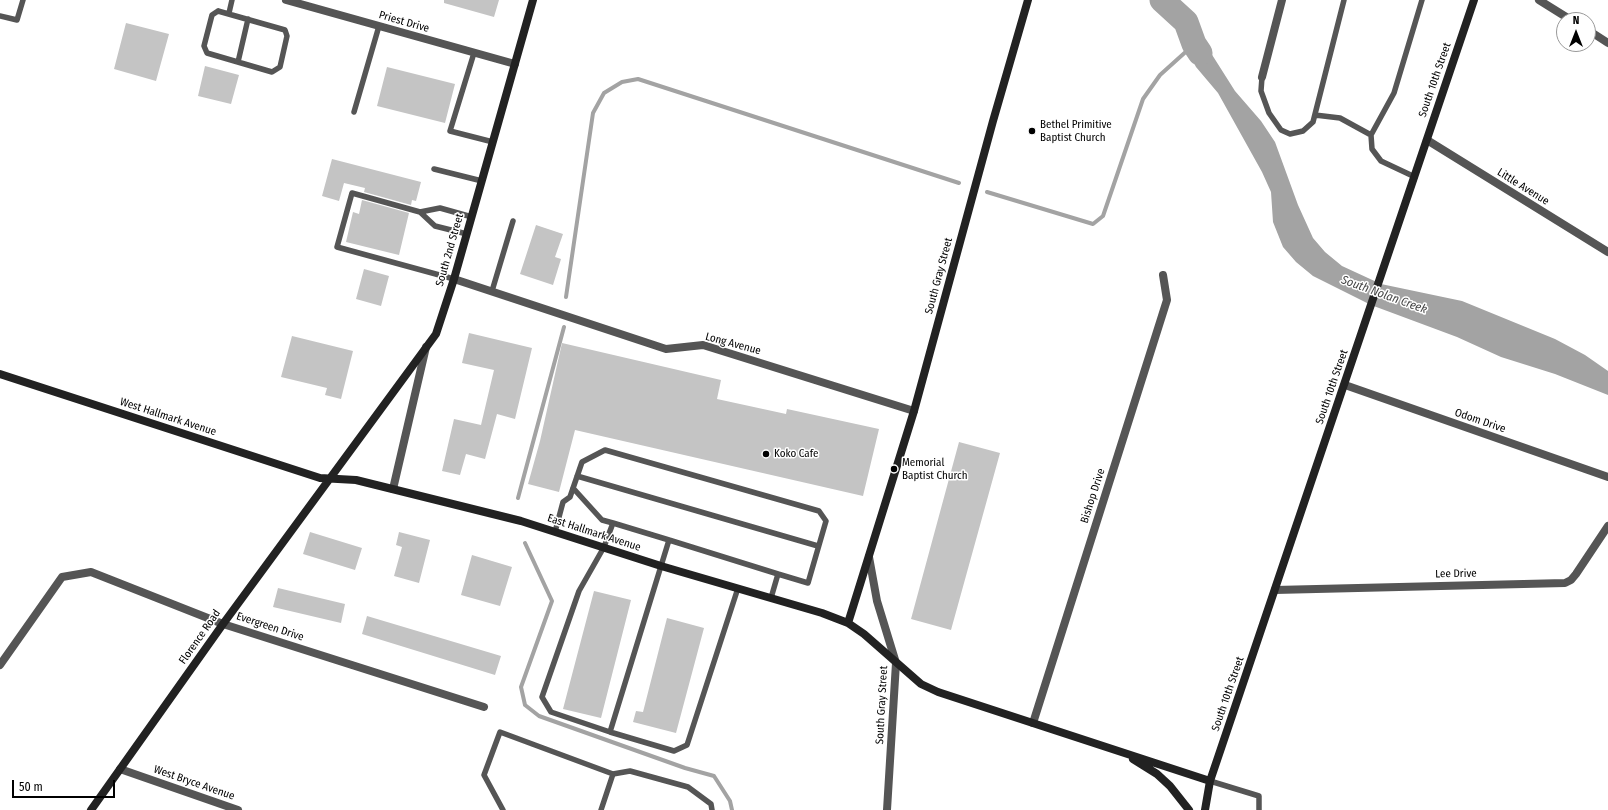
<!DOCTYPE html>
<html>
<head>
<meta charset="utf-8">
<style>
  body { margin:0 }
  #map { position:relative; width:1608px; height:810px; overflow:hidden; background:#fff; font-family:"Fira Sans Condensed",sans-serif }
  canvas { display:block }
  .north { position:absolute; left:1556px; top:12px; width:40px; height:40px; box-sizing:border-box; background:#fff; border:1px solid #999; border-radius:50%; rotate:0deg; font-size:11px; font-weight:700; line-height:16px; text-align:center; color:#000 }
  .north::after { content:''; display:block; margin:auto; width:14px; height:18px; background:#000; clip-path:polygon(50% 0,100% 100%,50% 72%,0 100%) }
  .scale { position:absolute; left:12px; top:780px; width:103px; height:18px; box-sizing:border-box; border:2px solid #000; border-top:0; padding-left:5px; font-size:12px; line-height:14px; white-space:nowrap; color:#000; -webkit-text-stroke:3px #fff; paint-order:stroke }
</style>
</head>
<body>
<div id="map">
<canvas width="1608" height="810"></canvas>
<div class="north">N</div>
<div class="scale">50 m</div>
</div>
<script>
const context = document.querySelector('canvas').getContext('2d');
context.lineJoin = 'round';
function fillPath(path, color) {
  context.fillStyle = color;
  context.fill(path, 'evenodd');
}
function shape(rows) {
  const path = new Path2D();
  for (const r of rows) {
    path.moveTo(r[0], r[1]);
    for (let i = 2; i < r.length; i += 2) path.lineTo(r[i], r[i + 1]);
  }
  return path;
}
function stroke(path, color, width, dash) {
  context.strokeStyle = color;
  context.lineWidth = width;
  context.lineCap = dash ? 'butt' : 'round';
  context.setLineDash(dash || []);
  context.stroke(path);
}
function label(font, color, halo, rows, align = 'center') {
  context.font = font + ' "Fira Sans Condensed",sans-serif';
  context.lineWidth = 3;
  context.setLineDash([]);
  context.textBaseline = 'middle';
  context.strokeStyle = halo;
  context.fillStyle = color;
  for (const [text, x, y, turn = 0] of rows) {
    context.save();
    context.translate(x, y);
    context.rotate((+turn || 0) * Math.PI / 180);
    context.textAlign = isNaN(turn) ? turn : align;
    if (halo) context.strokeText(text, 0, 0);
    context.fillText(text, 0, 0);
    context.restore();
  }
}
fillPath(shape([
  [1186,22,1197,31,1235,91,1261,121,1275,142,1298,205,1313,238,1325,252,1342,266,1381,284,1462,301,1555,339,1585,355,1608,371,1608,395,1555,374,1501,357,1457,337,1371,305,1313,276,1296,262,1283,247,1273,222,1271,192,1262,172,1218,93,1196,67,1183,42]
]), '#a3a3a3');
stroke(shape([
  [987,192,1093,224,1103,216,1143,99,1160,75,1190,48],
  [566,297,593,113,604,93,622,82,638,79,959,183],
  [518,498,564,327],
  [525,543,552,601,521,687,525,705,539,716,685,768,714,776,730,801,732,810]
]), '#a3a3a3', 4);
stroke(shape([
  [1162,0,1186,22,1194,44,1200,53]
]), '#a3a3a3', 25);
fillPath(shape([
  [444,0,499,0,494,17,444,3],
  [126,23,169,34,156,81,114,69],
  [205,66,239,75,231,104,198,96],
  [387,67,455,84,445,123,377,106],
  [332,159,421,182,416,201,412,200,411,205,364,192,365,188,344,183,339,201,322,196],
  [362,200,409,213,399,255,346,242,353,212,359,214],
  [536,225,563,234,555,257,561,259,553,285,520,274],
  [364,269,389,276,381,306,356,299],
  [469,333,532,348,515,419,497,414,485,459,466,454,460,475,442,471,454,419,481,425,494,370,462,363],
  [292,336,353,351,341,399,325,395,327,388,281,377],
  [562,343,721,380,717,399,786,414,787,409,879,429,863,496,575,430,559,492,528,484,540,441],
  [959,442,1000,453,951,630,911,619],
  [310,532,362,548,355,570,303,554],
  [399,532,430,540,419,583,394,576,402,547,396,545],
  [472,555,512,567,500,606,461,595],
  [278,588,345,604,341,623,273,607],
  [594,591,631,600,601,718,563,709],
  [367,616,501,656,495,675,362,634],
  [667,618,704,628,676,733,633,722,636,711,643,712]
]), '#c4c4c4');
stroke(shape([
  [218,11,285,30,287,36,280,67,272,72,207,53,204,46,212,15,218,11],
  [229,13,232,0],
  [0,16,17,20,23,0],
  [474,53,450,131,493,142],
  [238,62,248,19],
  [1262,77,1261,91,1269,113,1281,130,1290,134,1303,131,1313,122,1344,0],
  [354,112,379,26],
  [1315,115,1340,118,1371,135],
  [434,169,482,181],
  [1415,177,1381,161,1372,149,1371,135,1394,93,1422,0],
  [420,212,440,208,472,217],
  [454,279,337,247,352,193,420,212,435,226,467,234],
  [492,291,513,221],
  [577,476,818,546],
  [573,488,602,520,613,523],
  [555,532,563,502,570,497,582,462,605,450,819,511,826,521,808,583,778,574,771,598],
  [669,540,610,732,551,712,542,697,579,591,604,547,613,523,669,540,778,574],
  [610,732,674,751,687,745,738,588],
  [1210,781,1259,796,1259,810],
  [503,810,484,775,500,732,613,774,630,771,688,787,711,804,712,810],
  [601,810,613,774]
]), '#555', 5.5);
stroke(shape([
  [286,0,515,64],
  [1539,0,1571,20],
  [1588,30,1608,43],
  [1262,77,1282,0],
  [1427,140,1608,252],
  [454,279,666,349,703,345,914,411],
  [1345,385,1608,477],
  [393,489,426,347],
  [869,557,877,601,896,663,887,810],
  [1275,590,1565,583,1571,580,1576,574,1608,526],
  [0,665,62,577,91,572,223,624,484,707],
  [1033,723,1167,300,1163,275],
  [120,769,238,810]
]), '#555', 8);
stroke(shape([
  [0,374,320,478,356,480,521,521,661,566,822,613,848,623,864,634,921,684,938,692,1210,781],
  [848,623,914,411,993,121,1028,0],
  [1133,759,1157,774,1170,786,1189,810],
  [91,810,223,624,436,334,454,279,533,0],
  [1205,810,1210,781,1474,0]
]), '#222', 8);
for (const [x, y, r, color] of [
  [1032,131,4,"#000"],
  [766,454,4,"#000"],
  [894,469,4,"#000"]
]) {
  const dot = new Path2D();
  dot.arc(x, y, r, 0, 2 * Math.PI);
  context.fillStyle = color;
  context.fill(dot);
  stroke(dot, '#fff', 1.5);
}
label('11px', '#000', '#fff', [
  ["Priest Drive",404,22,16],
  ["South 10th Street",1435,80,-71],
  ["Little Avenue",1523,187,32],
  ["South 2nd Street",450,250,-74],
  ["South Gray Street",939,276,-75],
  ["Long Avenue",733,344,15],
  ["South 10th Street",1332,387,-71],
  ["West Hallmark Avenue",168,417,18],
  ["Odom Drive",1480,421,19],
  ["Bishop Drive",1093,496,-72],
  ["East Hallmark Avenue",594,533,18],
  ["Lee Drive",1456,574,-1],
  ["Evergreen Drive",270,627,18],
  ["Florence Road",200,637,-55],
  ["South 10th Street",1228,694,-71],
  ["South Gray Street",882,705,-87],
  ["West Bryce Avenue",194,783,19]
]);
label('11px', '#000', '#fff', [
  ["Bethel Primitive",1040,125],
  ["Baptist Church",1040,138],
  ["Koko Cafe",774,454],
  ["Memorial",902,463],
  ["Baptist Church",902,476]
], 'left');
label('italic 12px', '#444', '#fff', [
  ["South Nolan Creek",1384,295,20]
]);
</script>
</body>
</html>
